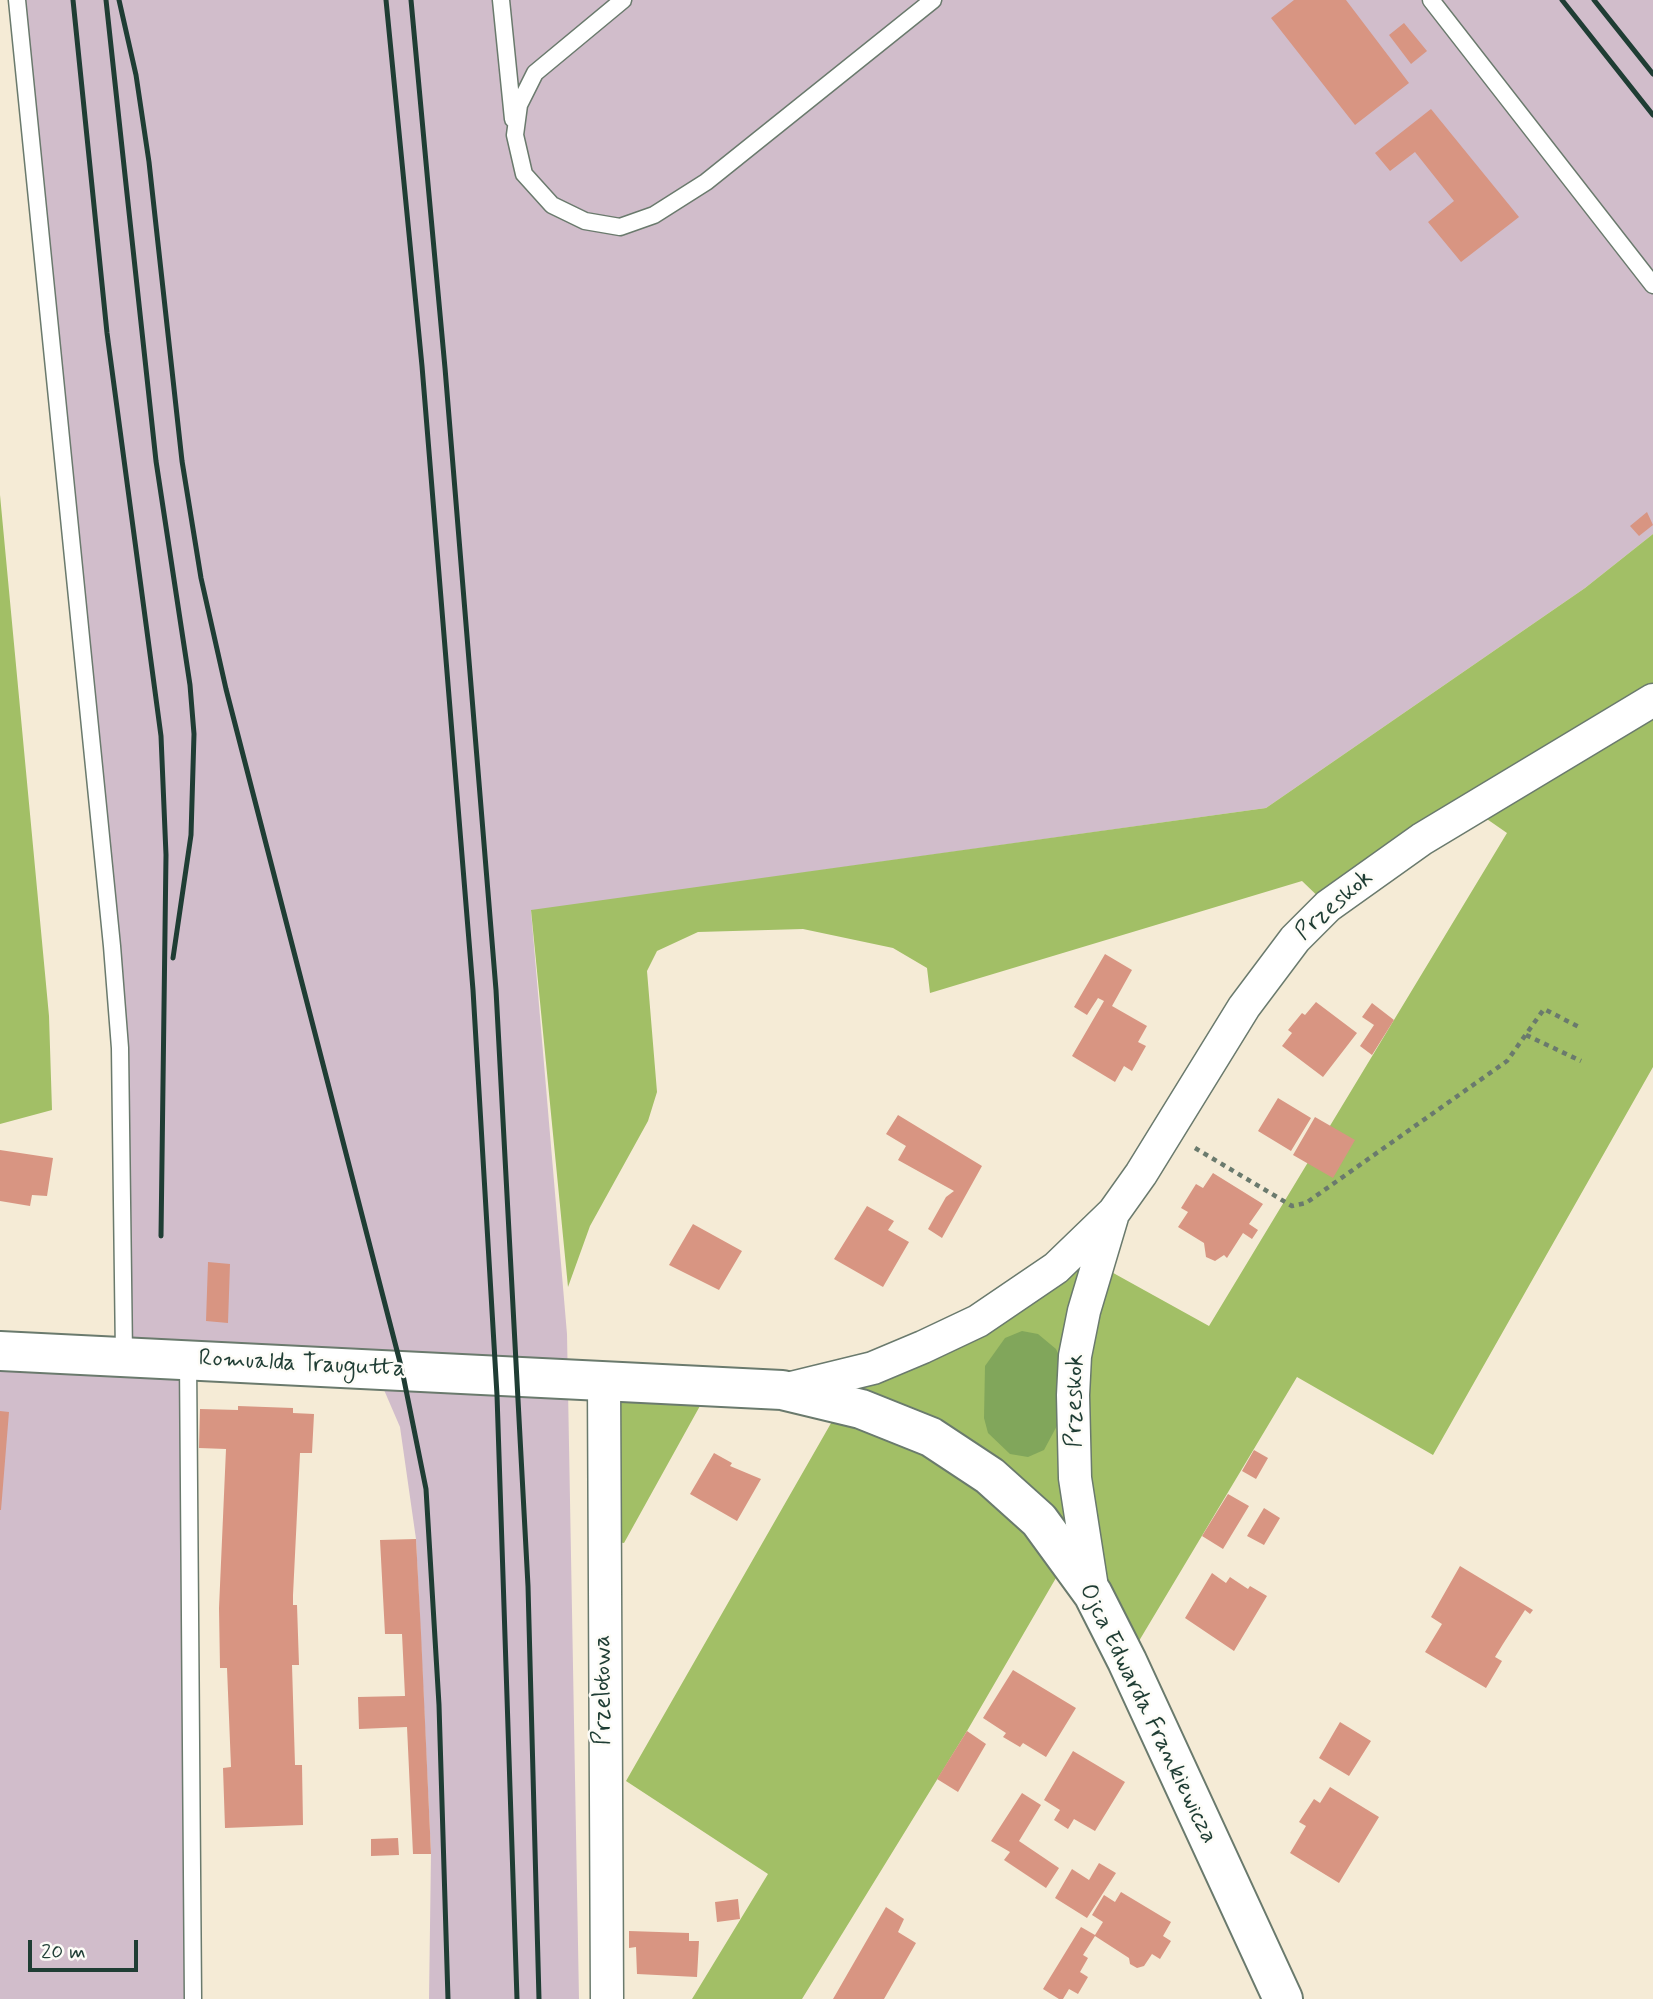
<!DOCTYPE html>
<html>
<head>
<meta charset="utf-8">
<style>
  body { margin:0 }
  #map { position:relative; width:1653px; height:1999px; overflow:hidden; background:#f5ebd6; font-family:Mynerve,sans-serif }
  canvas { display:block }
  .scale { position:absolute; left:28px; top:1940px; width:110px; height:32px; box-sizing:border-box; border:4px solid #1f3d34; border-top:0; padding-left:9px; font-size:21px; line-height:24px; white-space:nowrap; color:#1f3d34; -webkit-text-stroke:5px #fdfcf7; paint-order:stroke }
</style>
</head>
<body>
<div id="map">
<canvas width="1653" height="1999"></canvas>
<div class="scale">20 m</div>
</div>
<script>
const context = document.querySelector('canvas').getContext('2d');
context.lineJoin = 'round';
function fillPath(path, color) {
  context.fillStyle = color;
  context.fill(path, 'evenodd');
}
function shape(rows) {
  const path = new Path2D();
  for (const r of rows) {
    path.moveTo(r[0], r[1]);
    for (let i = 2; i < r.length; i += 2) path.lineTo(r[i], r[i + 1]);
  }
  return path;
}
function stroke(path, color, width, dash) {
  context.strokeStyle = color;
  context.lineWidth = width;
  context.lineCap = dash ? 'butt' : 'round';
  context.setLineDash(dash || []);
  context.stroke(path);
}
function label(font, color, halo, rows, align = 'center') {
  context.font = font + ' Mynerve,sans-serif';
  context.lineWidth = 5;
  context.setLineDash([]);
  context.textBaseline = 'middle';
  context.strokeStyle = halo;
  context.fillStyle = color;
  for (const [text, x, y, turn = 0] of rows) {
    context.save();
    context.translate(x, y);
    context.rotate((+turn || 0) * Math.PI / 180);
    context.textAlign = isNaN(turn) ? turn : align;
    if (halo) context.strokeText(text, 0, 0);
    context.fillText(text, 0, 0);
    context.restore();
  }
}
fillPath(shape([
  [17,0,1653,0,1653,534,1585,588,1266,808,531,911,567,1334,579,1999,429,1999,431,1854,416,1539,400,1427,375,1369,188,1359,193,1999,0,1999,0,1351,123,1355,120,1048]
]), '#d1bdcb');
fillPath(shape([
  [0,495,49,1016,52,1110,0,1124],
  [1653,534,1653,1067,1433,1455,1297,1377,1127,1661,1067,1559,967,1731,802,1999,692,1999,768,1874,626,1781,842,1404,873,1368,1056,1268,1097,1264,1209,1326,1507,833,1471,808,1328,906,1302,881,930,993,927,968,893,948,803,929,698,932,657,951,647,971,657,1092,648,1121,590,1226,568,1287,531,910,1266,808,1585,588],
  [604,1381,711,1386,624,1543,604,1540]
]), '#a2bf66');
fillPath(shape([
  [1022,1331,1038,1334,1056,1349,1061,1360,1059,1422,1044,1450,1028,1457,1010,1454,988,1433,984,1418,985,1366,1005,1338]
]), '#81a65b');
fillPath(shape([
  [1294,0,1346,0,1409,83,1355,125,1271,18],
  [1404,23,1427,51,1411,64,1389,35],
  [1431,109,1519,217,1461,262,1428,222,1454,201,1415,152,1390,171,1375,153],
  [1647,512,1653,525,1639,536,1630,526],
  [1105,954,1132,970,1112,1006,1147,1026,1138,1042,1146,1046,1132,1071,1124,1066,1115,1082,1072,1056,1104,1001,1098,998,1087,1015,1074,1007],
  [1316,1002,1357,1033,1323,1077,1282,1046,1292,1033,1288,1030,1302,1013,1305,1015],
  [1372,1003,1394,1020,1372,1055,1360,1046,1374,1025,1362,1017],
  [1278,1098,1311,1118,1291,1151,1258,1131],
  [898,1115,982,1166,942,1238,928,1229,946,1197,954,1191,898,1160,906,1146,886,1134],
  [1315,1117,1355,1140,1333,1178,1293,1155],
  [0,1150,53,1158,47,1196,32,1195,30,1206,0,1201],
  [1213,1173,1263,1204,1249,1224,1258,1230,1252,1239,1243,1233,1227,1258,1224,1255,1215,1261,1206,1257,1204,1243,1178,1227,1188,1212,1181,1208,1196,1184,1203,1188],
  [867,1206,894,1221,888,1230,909,1242,883,1287,834,1259],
  [693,1224,742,1251,719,1290,669,1265],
  [208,1262,230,1264,228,1323,206,1321],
  [238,1406,293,1408,293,1413,314,1414,312,1453,300,1453,293,1595,293,1605,297,1605,299,1665,292,1665,295,1765,302,1765,303,1825,225,1828,223,1768,231,1767,227,1668,220,1668,219,1608,226,1449,199,1448,200,1409,238,1410],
  [0,1411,9,1412,1,1510,0,1510],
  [1254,1450,1268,1458,1256,1479,1242,1471],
  [714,1453,732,1463,730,1466,761,1479,737,1521,690,1494],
  [1228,1494,1249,1506,1223,1549,1202,1536],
  [1264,1508,1280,1518,1264,1545,1247,1536],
  [416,1539,421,1633,431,1854,413,1854,407,1727,359,1729,358,1697,405,1696,402,1634,385,1634,380,1540],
  [1460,1566,1533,1610,1530,1614,1525,1610,1503,1644,1495,1657,1502,1661,1486,1688,1425,1652,1442,1624,1431,1617],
  [1212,1573,1226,1583,1230,1577,1248,1589,1250,1586,1267,1596,1234,1651,1185,1618],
  [1013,1670,1076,1708,1046,1757,1023,1743,1020,1747,1003,1737,1006,1733,983,1718],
  [1340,1722,1371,1741,1349,1776,1319,1758],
  [967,1731,986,1744,958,1792,937,1779],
  [1073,1751,1125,1782,1095,1831,1074,1819,1068,1829,1054,1820,1060,1810,1044,1800],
  [1330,1787,1379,1817,1339,1883,1290,1853,1306,1826,1299,1822,1314,1799,1320,1803],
  [1022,1793,1041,1805,1019,1841,1059,1868,1046,1888,1004,1860,1010,1852,991,1841],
  [398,1838,399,1855,371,1856,371,1839],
  [1099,1863,1116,1873,1087,1918,1055,1898,1072,1869,1089,1880],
  [1121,1892,1171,1922,1163,1936,1171,1941,1160,1959,1152,1954,1144,1966,1137,1968,1130,1964,1129,1958,1095,1936,1083,1955,1088,1958,1080,1972,1088,1977,1078,1994,1069,1989,1063,1999,1059,1999,1043,1989,1081,1927,1095,1935,1103,1922,1092,1915,1104,1895,1115,1902],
  [738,1899,740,1919,717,1922,715,1902],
  [886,1907,904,1919,898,1932,916,1943,884,1999,833,1999],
  [629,1931,689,1933,689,1941,699,1941,697,1977,637,1974,636,1947,629,1948]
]), '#d89582');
const service = shape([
  [17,0,112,946,120,1048,124,1355],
  [501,0,513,119],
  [623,0,535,73,519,105,515,135,524,174,552,205,585,221,620,227,654,215,706,182,933,0],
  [1431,0,1653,285],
  [188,1359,193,1999]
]);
const minor = shape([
  [604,1381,607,1999],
  [783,1390,873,1368,923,1347,978,1321,1056,1268,1114,1212,1141,1174,1244,1007,1295,939,1328,906,1422,839,1653,700],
  [1093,1594,1075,1478,1073,1395,1075,1356,1084,1311,1112,1217]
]);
const tertiary = shape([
  [0,1351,782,1390,861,1409,931,1437,990,1476,1039,1520,1093,1594,1127,1661,1283,1999]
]);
stroke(service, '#6a7a6d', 19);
stroke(minor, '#6a7a6d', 35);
stroke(tertiary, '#6a7a6d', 42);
stroke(shape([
  [1526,1035,1581,1061],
  [1195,1148,1292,1206,1306,1203,1507,1061,1544,1009,1581,1028]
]), '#6a7a6d', 4.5, [5, 5]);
stroke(service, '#fff', 16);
stroke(minor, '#fff', 32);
stroke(tertiary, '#fff', 38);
stroke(shape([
  [73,0,107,333,161,736,166,855,161,1236],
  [106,0,156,461,190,685,194,734,191,835,173,958],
  [119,0,136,75,149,162,182,461,201,578,226,689,402,1370,426,1489,439,1705,448,1999],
  [386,0,422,366,473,990,497,1395,517,1999],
  [411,0,445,368,496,990,528,1586,539,1999],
  [1562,0,1653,115],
  [1594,0,1653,74]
]), '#1f3d34', 5);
label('24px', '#1f3d34', '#fdfcf7', [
  ["Przeskok",1335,906,-41],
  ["Romualda Traugutta",302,1365,3],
  ["Przeskok",1076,1401,-89],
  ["Przelotowa",604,1690,-90],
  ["Ojca Edwarda Frankiewicza",1147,1714,64]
]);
</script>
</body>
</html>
